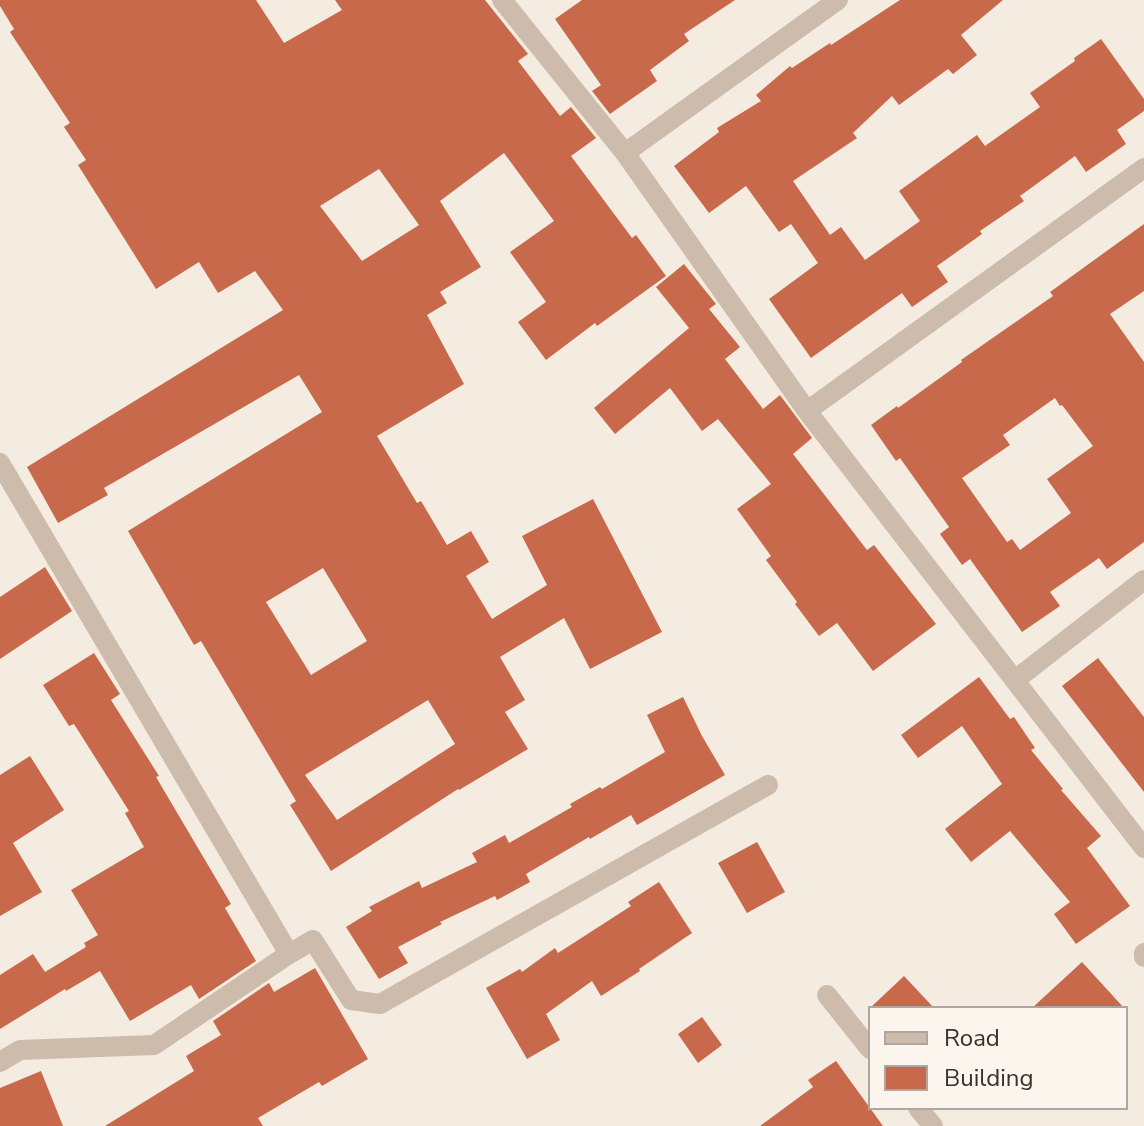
<!DOCTYPE html>
<html>
<head>
<meta charset="utf-8">
<style>
  body { margin:0 }
  #map { position:relative; width:1144px; height:1126px; overflow:hidden; background:#f4ebe1; font-family:"Nunito Sans",sans-serif }
  canvas { display:block }
  .legend { position:absolute; left:868px; top:1006px; width:260px; height:104px; box-sizing:border-box; background:#fbf5ee; border:2px solid #aea6a0; margin:0; padding:10px 14px; list-style:none; font-size:24px; color:#3b302b }
  .legend li { display:flex; align-items:center; gap:16px; height:40px }
  .legend b { width:40px; border:2px solid #aea6a0 }
</style>
</head>
<body>
<div id="map">
<canvas width="1144" height="1126"></canvas>
<ul class="legend">
<li><b style="height:10px;background:#cdbbac"></b>Road</li>
<li><b style="height:22px;background:#c8694b"></b>Building</li>
</ul>
</div>
<script>
const context = document.querySelector('canvas').getContext('2d');
context.lineJoin = 'round';
function fillPath(path, color) {
  context.fillStyle = color;
  context.fill(path, 'evenodd');
}
function shape(rows) {
  const path = new Path2D();
  for (const r of rows) {
    path.moveTo(r[0], r[1]);
    for (let i = 2; i < r.length; i += 2) path.lineTo(r[i], r[i + 1]);
  }
  return path;
}
function stroke(path, color, width, dash) {
  context.strokeStyle = color;
  context.lineWidth = width;
  context.lineCap = dash ? 'butt' : 'round';
  context.setLineDash(dash || []);
  context.stroke(path);
}
fillPath(shape([
  [0,0,256,0,284,43,342,10,335,0,485,0,528,54,518,61,560,116,571,107,596,138,571,156,632,238,636,235,666,276,597,326,595,323,546,360,518,322,546,302,510,252,554,221,504,153,440,201,481,267,440,292,447,303,427,315,464,384,377,436,417,503,421,501,447,545,471,531,489,562,466,576,492,619,547,585,522,536,593,499,662,632,590,669,564,618,500,657,525,700,505,712,528,749,459,790,458,789,331,871,290,805,296,801,268,754,201,641,194,645,128,531,322,412,299,375,104,488,108,495,58,523,27,467,283,310,255,271,218,293,199,262,156,289,78,165,86,160,64,127,70,123,10,32,14,29,0,6],
  [379,169,419,225,362,261,320,206],
  [323,568,367,641,311,675,266,602],
  [428,700,455,744,337,820,305,775],
  [582,0,735,0,684,34,689,41,650,70,657,81,610,114,592,91,601,85,555,19],
  [900,0,1003,0,961,35,977,55,953,74,948,69,899,105,892,96,853,133,857,138,793,181,830,235,841,227,865,260,920,221,899,191,977,135,985,146,1040,107,1030,93,1075,61,1074,58,1101,39,1144,99,1144,111,1117,130,1126,144,1086,172,1075,156,1020,196,1024,201,980,231,982,234,937,266,948,282,912,307,902,293,811,358,769,299,818,263,791,224,779,232,746,186,709,213,674,166,719,132,717,128,761,101,756,95,790,66,792,68,830,43,831,45],
  [1144,224,1144,291,1110,314,1144,362,1144,542,1107,569,1099,558,1050,592,1060,606,1022,632,970,559,962,565,940,534,949,527,900,458,896,461,871,425,897,406,898,408,962,362,961,360,1053,296,1050,292],
  [1055,398,1060,406,1062,405,1093,446,1047,479,1071,513,1020,550,1012,539,1007,542,962,478,1010,445,1003,435],
  [684,264,716,304,709,309,740,347,725,359,763,409,780,395,812,438,793,454,867,550,874,545,936,624,873,671,837,623,819,636,795,604,797,602,766,560,771,556,737,509,771,484,718,419,702,431,670,388,615,434,594,408,689,328,656,287],
  [45,567,72,611,0,659,0,597],
  [94,653,120,694,111,700,159,776,156,777,231,904,225,908,256,961,199,999,191,985,130,1021,100,971,66,991,65,989,0,1029,0,975,33,954,45,972,86,947,84,943,98,935,71,890,144,847,125,813,129,811,74,724,69,726,43,685],
  [1098,658,1144,717,1144,792,1062,686],
  [979,677,1010,719,1014,717,1035,748,1031,750,1063,789,1061,790,1101,836,1087,848,1130,906,1076,944,1054,914,1070,902,1010,831,971,862,945,829,1002,784,962,726,918,758,901,735],
  [683,697,702,736,725,775,637,825,631,815,590,839,589,837,526,874,530,882,497,900,495,896,440,922,442,924,398,947,408,963,379,979,346,927,372,911,369,907,419,881,422,888,477,862,472,853,505,835,509,843,572,807,570,804,600,787,602,789,665,752,647,715],
  [30,756,64,810,13,843,42,892,0,916,0,775],
  [757,842,785,892,747,913,718,863],
  [659,882,692,933,639,969,640,971,601,996,592,981,546,1014,560,1040,527,1059,486,988,520,969,522,972,555,948,558,953,631,906,628,902],
  [1082,962,1124,1008,1032,1008],
  [315,968,368,1059,322,1086,319,1082,258,1118,263,1126,105,1126,194,1071,186,1056,221,1035,213,1021,269,983,274,992],
  [904,976,934,1008,870,1008],
  [702,1017,722,1045,698,1063,678,1034],
  [836,1061,883,1126,760,1126,813,1087,808,1080],
  [41,1071,63,1126,0,1126,0,1088]
]), '#c8694b');
stroke(shape([
  [502,0,625,153,807,411,1144,848],
  [625,153,838,0],
  [807,411,1144,168],
  [0,463,289,954],
  [1015,680,1144,580],
  [1144,953,1144,957],
  [827,995,870,1049],
  [0,1062,20,1050,154,1045,289,954,313,940,351,1000,380,1004,768,785],
  [918,1108,933,1126]
]), '#cdbbac', 20);
</script>
</body>
</html>
